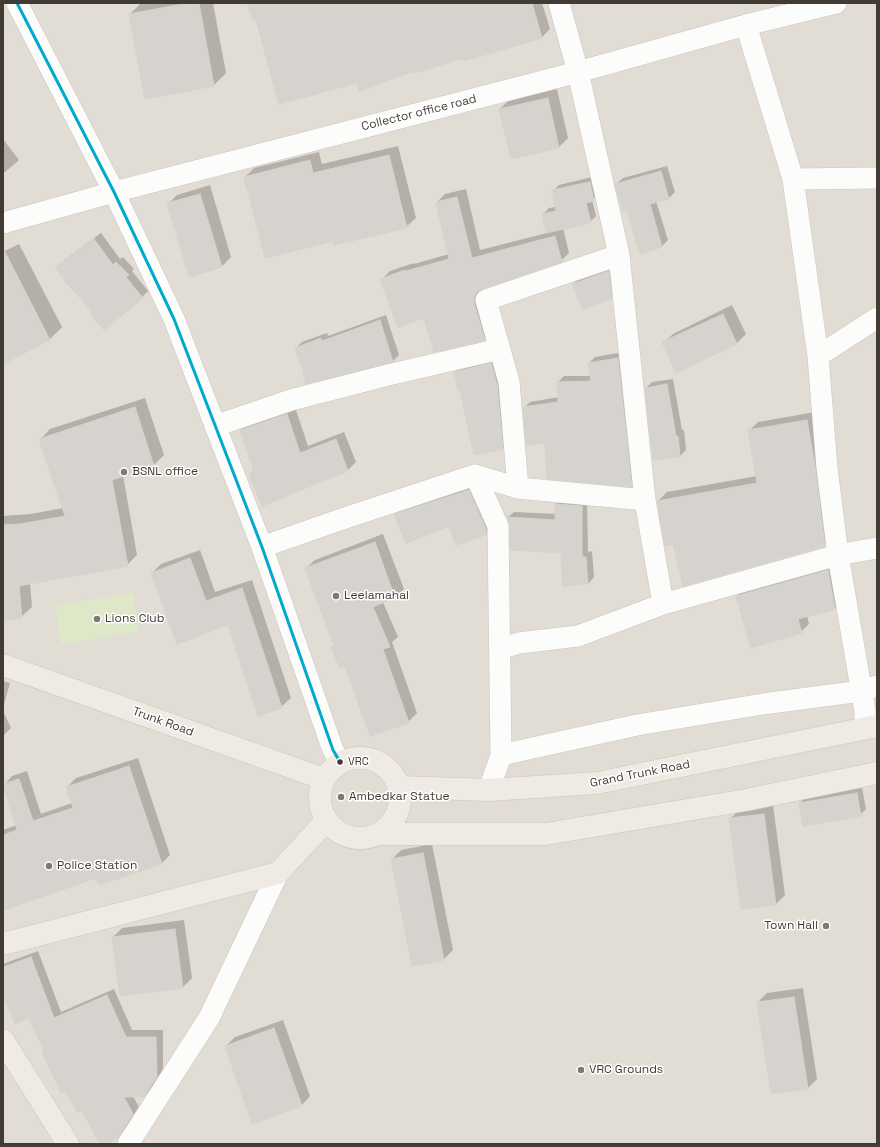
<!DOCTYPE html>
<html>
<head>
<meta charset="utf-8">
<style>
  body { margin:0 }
  #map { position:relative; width:880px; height:1147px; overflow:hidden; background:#eeebe7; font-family:"Space Grotesk",sans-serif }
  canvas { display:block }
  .frame { position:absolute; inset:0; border:4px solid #423b34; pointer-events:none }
</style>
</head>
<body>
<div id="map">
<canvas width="880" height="1147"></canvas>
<div class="frame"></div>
</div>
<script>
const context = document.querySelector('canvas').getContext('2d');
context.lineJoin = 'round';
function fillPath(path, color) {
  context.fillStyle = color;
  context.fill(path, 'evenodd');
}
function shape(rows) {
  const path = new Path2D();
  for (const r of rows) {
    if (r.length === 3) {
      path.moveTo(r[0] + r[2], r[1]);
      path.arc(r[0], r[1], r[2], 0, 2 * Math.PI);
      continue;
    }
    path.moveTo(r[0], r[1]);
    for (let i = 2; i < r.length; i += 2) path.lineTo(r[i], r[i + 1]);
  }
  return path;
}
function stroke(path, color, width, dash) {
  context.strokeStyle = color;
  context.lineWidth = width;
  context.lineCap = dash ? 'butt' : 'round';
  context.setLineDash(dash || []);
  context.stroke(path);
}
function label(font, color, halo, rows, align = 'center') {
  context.font = font + ' "Space Grotesk",sans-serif';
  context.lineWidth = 3;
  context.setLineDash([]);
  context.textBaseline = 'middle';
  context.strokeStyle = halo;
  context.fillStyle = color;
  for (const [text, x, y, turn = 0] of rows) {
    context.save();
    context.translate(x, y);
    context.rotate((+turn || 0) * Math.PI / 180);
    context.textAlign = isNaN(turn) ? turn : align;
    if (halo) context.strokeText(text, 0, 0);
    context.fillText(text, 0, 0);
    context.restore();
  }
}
fillPath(shape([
  [3,3,877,3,877,1144,3,1144]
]), '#e1dcd4');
fillPath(shape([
  [133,593,139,632,61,645,55,605]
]), '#dee7c8');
fillPath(shape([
  [141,3,213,3,226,73,214,85,130,14],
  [248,3,542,3,550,29,542,37,465,59,464,56,415,70,357,82,257,19],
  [557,89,568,138,559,147,500,109,509,100],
  [3,139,19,160,3,174],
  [398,146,416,218,406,227,334,239,245,177,254,168,319,152,322,164],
  [667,166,675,192,669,198,656,201,668,240,662,246,628,210,616,184,623,178],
  [596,176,599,194,592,200,596,216,590,222,563,228,569,253,561,261,482,288,482,294,493,331,484,339,425,316,381,280,390,271,414,263,414,264,449,254,437,202,445,194,466,189,480,250,547,233,543,214,549,208,556,207,553,191,559,185],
  [210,185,231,257,222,266,168,204,177,195],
  [101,233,120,259,123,257,134,269,132,271,148,291,142,297,93,311,57,267,63,261],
  [19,244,62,327,50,339,3,363,3,252],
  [614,266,617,291,611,298,573,284,579,278],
  [732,305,746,334,737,343,677,371,663,343,673,334],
  [386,315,399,355,393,361,306,383,305,374,296,348,302,342,327,333,328,336],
  [624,352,637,480,631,486,546,441,524,408,530,402,559,397,558,382,564,376,591,376,589,363,595,357],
  [497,358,508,442,502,448,461,389,455,372,461,366],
  [673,379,682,430,684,430,686,450,680,456,646,388,652,382],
  [145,398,164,455,154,465,123,475,137,555,127,565,30,583,32,607,21,617,3,619,3,516,31,514,63,508,40,440,50,429],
  [295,407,308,446,344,432,356,462,348,470,262,505,250,474,254,470,241,430,249,422],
  [815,412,833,536,824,545,674,543,658,501,667,492,757,476,749,431,758,422],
  [476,482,494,526,486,534,450,524,395,515,403,507],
  [562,498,587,500,588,552,592,551,594,577,588,584,564,585,562,552,508,517,514,512,556,514,556,504],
  [383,534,404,589,395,597,383,602,398,637,392,642,417,713,408,722,346,664,332,647,335,645,306,568,315,560],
  [200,550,215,592,252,580,291,698,281,707,229,624,152,573,161,564],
  [836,563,843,600,835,608,807,616,809,624,801,632,737,596,745,588],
  [3,681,10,683,3,708],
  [3,711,11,728,3,736],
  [138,758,170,855,162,863,97,877,3,909,3,830,17,825,4,785,12,776,27,771,41,814,72,803,67,787,76,778],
  [862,788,866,809,860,815,800,803,806,797],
  [773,805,785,895,776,904,731,818,740,809],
  [432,844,453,950,444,959,392,859,401,850],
  [184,920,192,978,183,987,113,937,122,928],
  [38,951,61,1012,114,989,132,1030,163,1030,163,1069,151,1089,144,1096,133,1096,139,1107,124,1130,117,1137,104,1144,101,1144,83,1109,45,1051,30,1017,3,990,3,964],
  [803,988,817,1079,808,1088,758,1002,767,993],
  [283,1020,310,1096,301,1106,226,1046,235,1037]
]), '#0003');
const building = shape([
  [188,3,199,3,214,86,145,99,129,14,188,3],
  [247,3,532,3,542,38,464,61,463,58,415,73,414,71,359,91,357,83,279,104,256,20,253,21,247,3],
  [548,98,559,148,511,159,499,109,548,98],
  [389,155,407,228,334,245,333,241,265,258,244,177,310,160,313,173,389,155],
  [661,171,669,199,650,204,662,247,640,254,627,211,623,212,615,184,661,171],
  [590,182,594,201,586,203,591,223,546,233,542,214,556,211,552,190,590,182],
  [200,194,222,267,189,277,167,203,200,194],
  [457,197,472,258,555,236,562,262,482,289,477,292,474,297,474,303,485,340,434,352,424,318,398,327,380,279,405,270,406,271,449,259,436,202,457,197],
  [94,239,113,265,116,262,129,275,126,277,143,298,104,330,90,313,92,311,68,285,55,267,94,239],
  [3,248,50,340,3,364,3,248],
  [609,271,612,298,583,310,572,284,609,271],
  [723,314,737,344,676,373,662,342,723,314],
  [380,320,393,362,306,384,303,375,304,374,295,348,321,338,322,341,380,320],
  [618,358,632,487,547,479,545,443,526,445,523,407,558,402,557,382,591,381,588,363,618,358],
  [491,363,497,384,503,449,474,455,460,390,458,390,454,372,491,363],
  [667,384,676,436,678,436,680,457,653,460,645,388,667,384],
  [135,407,154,466,112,480,128,566,19,586,22,618,3,620,3,525,20,524,65,516,39,439,135,407],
  [287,414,300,453,336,439,348,471,262,506,249,474,254,472,240,430,287,414],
  [807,420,815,466,825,546,683,586,673,544,665,546,657,501,757,483,748,430,807,420],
  [469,490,486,529,486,535,456,545,449,526,406,543,394,514,469,490],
  [555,504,582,506,582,557,586,557,588,584,563,586,561,553,510,550,510,526,507,517,555,520,555,504],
  [375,542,395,598,373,607,390,647,383,649,409,723,370,736,345,666,340,668,331,647,334,646,305,568,375,542],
  [190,558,206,601,242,588,282,708,258,716,228,625,177,644,151,573,190,558],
  [828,570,835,609,798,619,802,633,751,648,736,596,828,570],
  [129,766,162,864,99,885,96,878,3,910,3,835,17,830,3,784,19,779,33,821,73,808,66,787,129,766],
  [857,793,861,816,803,826,799,803,857,793],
  [764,814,776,905,741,909,729,818,764,814],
  [423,853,444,960,412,966,391,859,423,853],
  [175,929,183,988,120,996,112,937,175,929],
  [31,957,54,1018,107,995,126,1037,156,1037,157,1077,144,1097,124,1097,133,1114,118,1138,106,1144,100,1144,82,1111,78,1113,66,1091,61,1093,42,1052,44,1051,29,1018,15,1024,3,993,3,967,31,957],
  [794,997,808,1089,771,1094,757,1002,794,997],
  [274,1028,302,1106,252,1124,225,1046,274,1028]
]);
fillPath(building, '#d6d2ce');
stroke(building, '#d6d2cd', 1);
const minor = shape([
  [17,3,114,192,174,319,262,547,333,750,340,762],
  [559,3,578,72,619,255,645,500,663,604,838,555,877,548],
  [746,25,793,179,818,356],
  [793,179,877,178],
  [3,223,114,192,578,72,746,25,836,3],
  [215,426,291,400,388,375,500,349],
  [475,475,498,526,501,755,489,790],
  [518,488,509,382,486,300,619,255],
  [262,547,345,518,475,475,518,488,645,500],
  [500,649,519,643,578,636,663,604],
  [865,728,865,711,838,555,827,468,818,356,877,318],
  [501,755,637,725,763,704,861,691,877,686],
  [128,1144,209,1018,278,873]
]);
const major = shape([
  [3,665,324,779],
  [360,798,40],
  [399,787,489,790,597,783,877,726],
  [379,834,546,834,746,800,877,773],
  [3,944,278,873,326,821],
  [3,1040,68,1144]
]);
stroke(minor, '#cac7c3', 22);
stroke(major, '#cfc5b6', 23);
stroke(minor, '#fcfcfb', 21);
stroke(major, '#efeae3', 22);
stroke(shape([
  [17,3,114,192,174,319,262,547,333,750,340,762]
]), '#00a9ce', 3);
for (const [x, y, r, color] of [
  [124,472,4,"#7e7973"],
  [336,596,4,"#7e7973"],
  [97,619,4,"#7e7973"],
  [340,762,3.5,"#423b34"],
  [341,797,4,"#7e7973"],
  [49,866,4,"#7e7973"],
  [826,926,4,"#7e7973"],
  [581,1070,4,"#7e7973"]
]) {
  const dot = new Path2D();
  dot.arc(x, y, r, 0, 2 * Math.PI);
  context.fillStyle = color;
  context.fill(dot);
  stroke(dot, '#fff', 1.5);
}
label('11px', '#423b34', '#fff', [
  ["VRC",348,762]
], 'left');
label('12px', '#423b34', '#fff', [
  ["Collector office road",419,113,-14],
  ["Trunk Road",163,722,20],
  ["Grand Trunk Road",640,774,-11]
]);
label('12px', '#423b34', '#fff', [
  ["BSNL office",132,472],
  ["Leelamahal",344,596],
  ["Lions Club",105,619],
  ["Ambedkar Statue",349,797],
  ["Police Station",57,866],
  ["Town Hall",818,926,"right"],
  ["VRC Grounds",589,1070]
], 'left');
</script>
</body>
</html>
